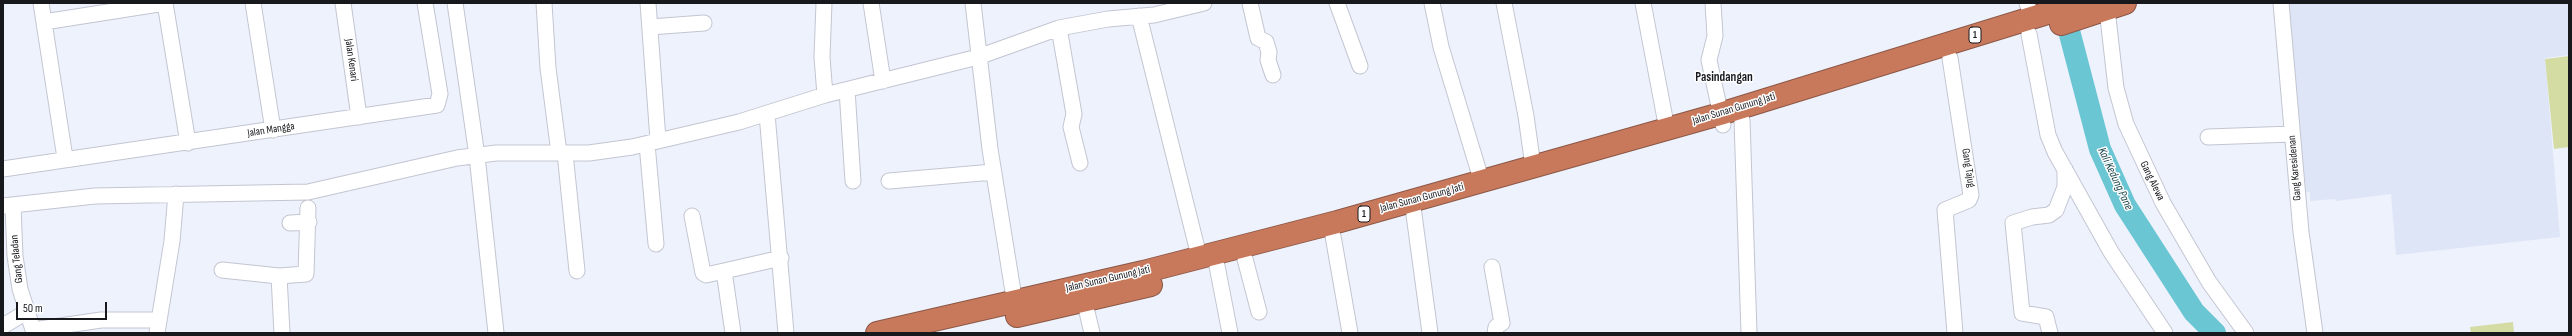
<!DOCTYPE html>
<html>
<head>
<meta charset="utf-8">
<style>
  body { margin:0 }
  #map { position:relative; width:2572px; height:336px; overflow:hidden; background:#eef2fd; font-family:"Sofia Sans Condensed",sans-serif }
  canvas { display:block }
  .frame { position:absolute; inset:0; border:4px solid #18191d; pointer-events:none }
  .scale { position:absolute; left:16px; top:302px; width:91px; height:18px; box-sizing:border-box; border:2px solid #18191d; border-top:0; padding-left:5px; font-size:12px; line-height:14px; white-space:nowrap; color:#18191d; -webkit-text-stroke:3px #fff; paint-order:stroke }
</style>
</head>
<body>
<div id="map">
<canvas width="2572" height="336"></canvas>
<div class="frame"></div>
<div class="scale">50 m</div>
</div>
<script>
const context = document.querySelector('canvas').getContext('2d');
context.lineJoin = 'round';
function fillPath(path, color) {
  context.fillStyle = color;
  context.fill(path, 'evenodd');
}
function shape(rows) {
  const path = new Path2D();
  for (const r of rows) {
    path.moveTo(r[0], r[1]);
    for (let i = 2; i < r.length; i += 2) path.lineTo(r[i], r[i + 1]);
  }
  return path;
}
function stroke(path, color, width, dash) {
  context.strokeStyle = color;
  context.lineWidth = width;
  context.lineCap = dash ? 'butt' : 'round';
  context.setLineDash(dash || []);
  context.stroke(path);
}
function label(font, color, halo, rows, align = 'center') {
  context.font = font + ' "Sofia Sans Condensed",sans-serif';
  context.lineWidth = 3;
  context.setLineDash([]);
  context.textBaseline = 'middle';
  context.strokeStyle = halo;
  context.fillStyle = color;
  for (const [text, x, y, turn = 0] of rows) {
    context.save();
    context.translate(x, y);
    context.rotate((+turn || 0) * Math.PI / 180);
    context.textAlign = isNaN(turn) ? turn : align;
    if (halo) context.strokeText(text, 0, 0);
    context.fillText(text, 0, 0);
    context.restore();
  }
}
fillPath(shape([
  [2284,3,2569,3,2569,55,2545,58,2560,237,2396,255,2391,194,2336,201,2335,199,2310,201,2310,192,2302,193]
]), '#dee5f6');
fillPath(shape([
  [2569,56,2569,147,2554,149,2545,59],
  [2513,322,2514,333,2471,333,2470,327]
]), '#d4dca4');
stroke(shape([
  [2062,4,2100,149,2125,205,2194,312,2215,333]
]), '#6bc6d3', 22);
const minor = shape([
  [41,3,65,158],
  [165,3,188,143],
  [253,3,273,130],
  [343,3,359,117],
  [455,3,477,156,496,333],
  [544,3,548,68,559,153],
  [648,3,658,140],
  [824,3,822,57,825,95],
  [871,3,883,81],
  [973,3,990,149,1016,310],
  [1250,3,1258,38,1266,42,1269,52,1268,60,1273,75],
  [1337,3,1360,66],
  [1432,3,1441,47,1482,182],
  [1504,3,1526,116,1533,166],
  [1643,3,1667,129],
  [1713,3,1715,36,1709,60,1723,125],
  [2027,3,2032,18],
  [2281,3,2301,232,2315,333],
  [2107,9,2116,88,2126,124,2163,203,2209,282,2246,333],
  [1139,16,1199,256],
  [44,22,165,3],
  [650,27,704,23],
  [1059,28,1074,114,1071,127,1080,163],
  [2029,34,2048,135,2055,152,2111,252,2165,333],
  [1950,58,1971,195,1969,200,1945,210,1955,333],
  [847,90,853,181],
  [767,114,786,333],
  [1742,120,1749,333],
  [2208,137,2292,134],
  [647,144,656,244],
  [565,153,577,271],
  [3,169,437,105,440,94,425,3],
  [889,181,993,172],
  [1412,200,1430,333],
  [3,206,95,196,308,192,457,158,496,153,589,153,632,147,739,122,825,95,978,57,1059,28,1108,19,1154,15,1204,3],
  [13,206,15,256,20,289,34,333],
  [692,216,703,273,706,275,724,271,733,333],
  [290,223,309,222],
  [1333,236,1350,333],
  [1245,259,1259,312],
  [1217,266,1230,333],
  [1492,267,1502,323,1496,327,1495,333],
  [222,270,279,276],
  [724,271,781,258],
  [1082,291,1092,333],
  [3,326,28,311],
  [33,330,101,320,159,320],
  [157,333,172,241,176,194],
  [282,333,279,276,306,274,308,208],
  [2050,333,2046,317,2022,313,2013,223,2032,217,2049,215,2056,210,2065,187,2065,169]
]);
const highway = shape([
  [2061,24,2125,3],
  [1017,316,1151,285],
  [877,333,1143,272,1337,222,1720,114,2080,3]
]);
stroke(minor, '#c3c6d1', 17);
stroke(highway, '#8b5745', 24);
stroke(minor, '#fff', 15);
stroke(highway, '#c9795b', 22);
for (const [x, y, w] of [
  [1975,35,12],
  [1364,214,12]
]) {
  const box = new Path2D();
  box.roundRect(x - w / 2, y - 8, w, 16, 3);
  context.fillStyle = '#fff';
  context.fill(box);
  stroke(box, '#18191d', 1);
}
label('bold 10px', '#18191d', null, [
  ["1",1975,35],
  ["1",1364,214]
]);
label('11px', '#18191d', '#fff', [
  ["Jalan Kenari",351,60,82],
  ["Jalan Sunan Gunung Jati",1734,109,-17],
  ["Jalan Mangga",271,130,-9],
  ["Gang Tajug",1968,168,81],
  ["Gang Karesidenan",2295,168,-95],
  ["Gang Alewa",2152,181,64],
  ["Jalan Sunan Gunung Jati",1422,198,-15],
  ["Gang Teladan",17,259,-96],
  ["Jalan Sunan Gunung Jati",1108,279,-13]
]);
label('italic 12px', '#1d474d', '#fff', [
  ["Kali Kedung Pane",2115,179,65]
]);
label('bold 13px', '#18191d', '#fff', [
  ["Pasindangan",1724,78]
]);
</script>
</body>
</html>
